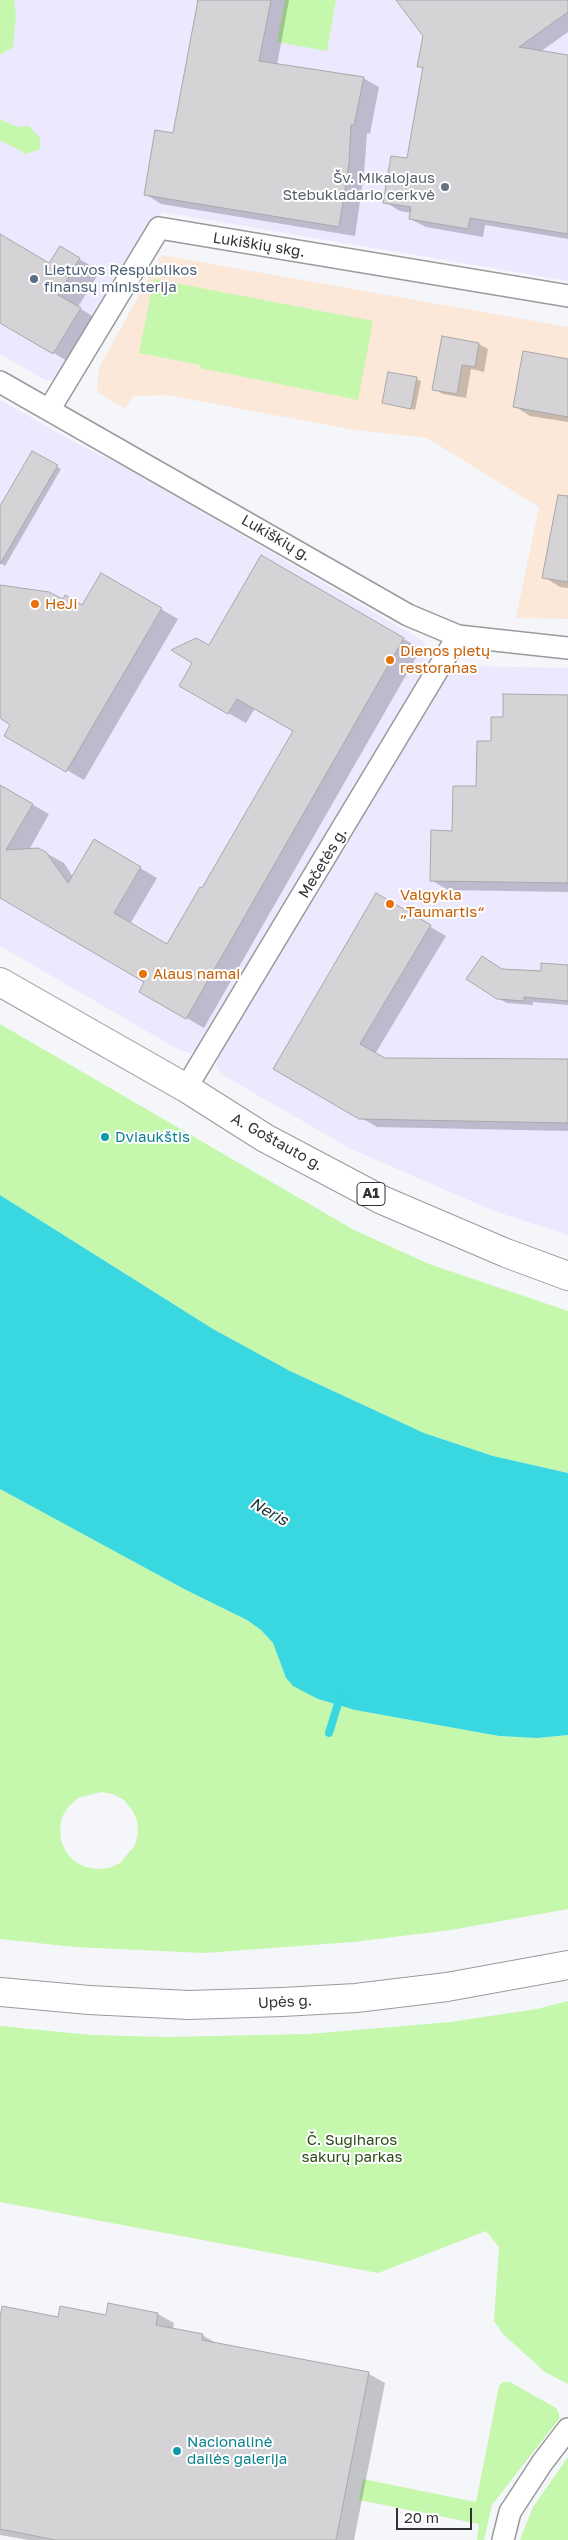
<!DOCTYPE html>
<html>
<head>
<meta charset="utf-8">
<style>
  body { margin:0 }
  #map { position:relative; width:568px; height:2540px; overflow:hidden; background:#f4f6f9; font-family:"Golos Text",sans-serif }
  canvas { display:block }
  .scale { position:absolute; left:396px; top:2508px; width:76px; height:22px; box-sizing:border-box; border:2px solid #313233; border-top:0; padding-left:6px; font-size:15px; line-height:18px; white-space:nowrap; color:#313233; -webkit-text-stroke:4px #fff; paint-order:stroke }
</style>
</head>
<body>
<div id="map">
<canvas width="568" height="2540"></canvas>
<div class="scale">20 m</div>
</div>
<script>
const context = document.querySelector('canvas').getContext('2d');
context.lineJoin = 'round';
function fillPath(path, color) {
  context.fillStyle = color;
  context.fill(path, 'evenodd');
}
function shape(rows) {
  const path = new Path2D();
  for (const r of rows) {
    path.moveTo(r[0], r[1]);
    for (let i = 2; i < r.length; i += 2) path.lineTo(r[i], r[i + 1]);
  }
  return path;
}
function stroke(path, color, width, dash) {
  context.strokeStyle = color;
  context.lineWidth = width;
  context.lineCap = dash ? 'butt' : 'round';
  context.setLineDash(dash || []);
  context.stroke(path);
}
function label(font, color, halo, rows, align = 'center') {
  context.font = font + ' "Golos Text",sans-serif';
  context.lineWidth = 4;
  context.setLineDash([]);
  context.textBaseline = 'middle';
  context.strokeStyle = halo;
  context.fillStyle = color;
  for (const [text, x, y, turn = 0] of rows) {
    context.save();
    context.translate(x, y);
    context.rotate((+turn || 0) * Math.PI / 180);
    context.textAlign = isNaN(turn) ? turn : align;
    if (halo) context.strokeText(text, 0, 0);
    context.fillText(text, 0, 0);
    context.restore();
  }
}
fillPath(shape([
  [0,0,568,0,568,281,162,212,66,374,58,380,45,380,0,354],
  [0,400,82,446,129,469,423,641,427,647,428,662,426,668,199,1046,191,1053,181,1051,0,946],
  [465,666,568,668,568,1235,494,1211,351,1149,221,1074,217,1068,218,1057,445,679,453,672]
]), '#ece9ff');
fillPath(shape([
  [161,255,568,327,568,619,516,618,539,507,427,438,349,429,167,395,133,396,125,409,97,392,99,368]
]), '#fbe8d8');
fillPath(shape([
  [0,0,14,0,16,16,13,47,0,55],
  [285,0,336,0,327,51,277,42],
  [0,118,3,121,18,127,29,126,40,138,40,149,26,154,0,140],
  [154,279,373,321,358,400,200,368,200,365,139,353],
  [0,1024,354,1230,429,1264,568,1311,568,1473,493,1456,424,1433,290,1371,213,1329,0,1195],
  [0,1489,186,1590,247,1620,261,1630,273,1643,286,1678,293,1685,318,1699,355,1710,499,1736,537,1738,568,1735,568,1909,451,1930,353,1942,204,1953,74,1947,0,1939],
  [101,1792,113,1794,124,1800,132,1810,137,1820,138,1833,135,1845,120,1863,109,1868,97,1869,85,1867,74,1861,66,1852,61,1841,60,1828,62,1817,69,1806,78,1798],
  [568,2001,568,2384,545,2372,503,2334,494,2321,499,2247,486,2231,378,2273,0,2202,0,2026,91,2035,167,2037,309,2034,450,2022,537,2009],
  [503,2382,510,2382,556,2408,559,2413,559,2419,492,2505,484,2540,477,2540,479,2524,359,2500,363,2479,476,2502,499,2386],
  [568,2457,568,2540,520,2540,533,2507]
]), '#c5f8ad');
fillPath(shape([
  [0,1195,213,1329,290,1371,424,1433,493,1456,568,1473,568,1735,537,1738,499,1736,355,1710,318,1699,293,1686,286,1678,273,1643,261,1630,247,1620,186,1590,0,1489]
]), '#39d7df');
fillPath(shape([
  [200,0,289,0,277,65,363,78,379,87,370,134,367,133,364,174,355,236,161,204,145,194,174,134],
  [398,0,568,0,568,32,540,52,568,56,568,239,485,225,483,237,426,227,410,219,411,213,400,211,385,202,408,160,424,69,419,66,424,36],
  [0,235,50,265,60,248,100,271,78,307,100,321,74,365,0,321],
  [443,338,479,344,488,349,484,372,471,369,466,398,443,394,434,389],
  [568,360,568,422,530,416,514,406],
  [416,379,421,381,415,410,383,402],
  [33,453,61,469,5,566,0,563,0,509],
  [568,511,568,588,560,587,544,577],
  [262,557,421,649,204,1028,140,991,146,981,0,897,0,786,49,814,29,850,46,853,64,863,73,877,94,841,157,878,130,924,167,945,203,890,295,731,255,708,246,723,180,686,194,663,209,647],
  [101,574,178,619,84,780,6,735,12,724,0,717,0,591,82,606],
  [568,696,568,892,448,890,431,880,478,787,492,742,504,719],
  [376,895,446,936,375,1054,385,1059,568,1061,568,1131,377,1127,275,1069],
  [568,966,568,1005,533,1002,533,1005,507,1003,497,998,503,970,542,973],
  [158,2314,174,2323,173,2329,202,2335,218,2344,369,2374,385,2383,354,2540,28,2540,0,2535,0,2324,59,2318]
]), '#0003');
stroke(shape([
  [329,1733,340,1697]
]), '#39d7df', 8);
const building = shape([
  [198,0,271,0,259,61,364,77,354,125,351,125,349,164,339,227,144,195,155,130,173,133,198,0],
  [396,0,568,0,568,12,519,47,568,55,568,234,470,218,468,229,409,219,411,207,383,203,391,156,407,158,423,67,417,67,423,36,396,0],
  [0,234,49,263,60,246,80,258,58,295,81,308,53,354,0,323,0,234],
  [442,336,479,343,475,367,462,365,457,394,432,390,442,336],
  [523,351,568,359,568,417,513,407,523,351],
  [388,372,417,377,411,409,382,403,388,372],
  [32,451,58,465,0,564,0,506,32,451],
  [558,495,568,496,568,582,542,578,558,495],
  [261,555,404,638,186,1019,139,992,144,982,0,898,0,785,33,804,6,850,38,848,46,852,68,883,94,839,141,867,114,913,167,944,200,887,202,888,293,731,237,699,228,714,179,686,192,663,171,650,196,638,209,645,261,555],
  [101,573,162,608,66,772,4,736,10,725,0,718,0,585,49,592,63,599,65,595,82,605,101,573],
  [503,694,568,695,568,883,430,881,431,830,452,831,453,786,476,786,477,741,491,741,491,717,503,717,503,694],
  [376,893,431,925,360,1044,385,1058,568,1059,568,1123,359,1119,273,1069,376,893],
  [482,956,502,969,541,971,541,963,568,965,568,1001,524,997,524,1001,497,999,466,979,482,956],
  [108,2303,158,2313,156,2325,203,2334,202,2340,369,2372,336,2540,55,2540,0,2529,0,2318,2,2306,58,2317,60,2306,106,2315,108,2303]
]);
fillPath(building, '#d5d3d6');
stroke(building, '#a9a8ab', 1);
const street = shape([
  [0,382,408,615,458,636,568,648],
  [49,410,159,228,568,296],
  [186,1088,458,636],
  [503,2540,510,2512,542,2463,568,2429]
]);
const secondary = shape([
  [0,1992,89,2000,189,2005,282,2002,356,1998,447,1987,568,1965]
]);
const primary = shape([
  [0,982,186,1088,265,1138,382,1200,506,1253,568,1276]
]);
stroke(street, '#989a9c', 24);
stroke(secondary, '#989a9c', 30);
stroke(primary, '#989a9c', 30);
stroke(street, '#fff', 21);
stroke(secondary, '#fff', 28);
stroke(primary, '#fff', 28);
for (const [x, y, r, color] of [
  [445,187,5,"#6b7280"],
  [34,279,5,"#5c6f8a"],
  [35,604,5,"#e8710a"],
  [390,660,5,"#e8710a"],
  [390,904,5,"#e8710a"],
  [143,974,5,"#e8710a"],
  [105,1137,5,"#0f9aa8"],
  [177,2451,5,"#0f9aa8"]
]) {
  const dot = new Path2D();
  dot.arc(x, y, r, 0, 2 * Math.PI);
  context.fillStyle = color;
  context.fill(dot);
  stroke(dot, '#fff', 2);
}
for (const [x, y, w] of [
  [371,1194,28]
]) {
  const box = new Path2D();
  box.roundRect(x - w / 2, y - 11.5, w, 23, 4);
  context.fillStyle = '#fff';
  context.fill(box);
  stroke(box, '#313233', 1);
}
label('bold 14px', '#313233', null, [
  ["A1",371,1194]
]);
label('15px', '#5b616d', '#fff', [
  ["Šv. Mikalojaus",435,178],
  ["Stebukladario cerkvė",435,195]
], 'right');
label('15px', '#313233', '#fff', [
  ["Lukiškių skg.",259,245,9],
  ["Lukiškių g.",276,538,30],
  ["Mečetės g.",323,863,-59],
  ["A. Goštauto g.",277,1142,29],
  ["Upės g.",285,2002,-3]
]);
label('15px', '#4e5e75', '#fff', [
  ["Lietuvos Respublikos",44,270],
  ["finansų ministerija",44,287]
], 'left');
label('15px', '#c56008', '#fff', [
  ["HeJi",45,604],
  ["Dienos pietų",400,651],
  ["restoranas",400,668],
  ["Valgykla",400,895],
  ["„Taumartis“",400,912],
  ["Alaus namai",153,974]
], 'left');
label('15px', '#0d838f', '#fff', [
  ["Dviaukštis",115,1137],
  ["Nacionalinė",187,2442],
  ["dailės galerija",187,2459]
], 'left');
label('15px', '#2a4d15', '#fff', [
  ["Č. Sugiharos",352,2140],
  ["sakurų parkas",352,2157]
]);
label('italic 16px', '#1a3335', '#fff', [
  ["Neris",269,1512,29]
]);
</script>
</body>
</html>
